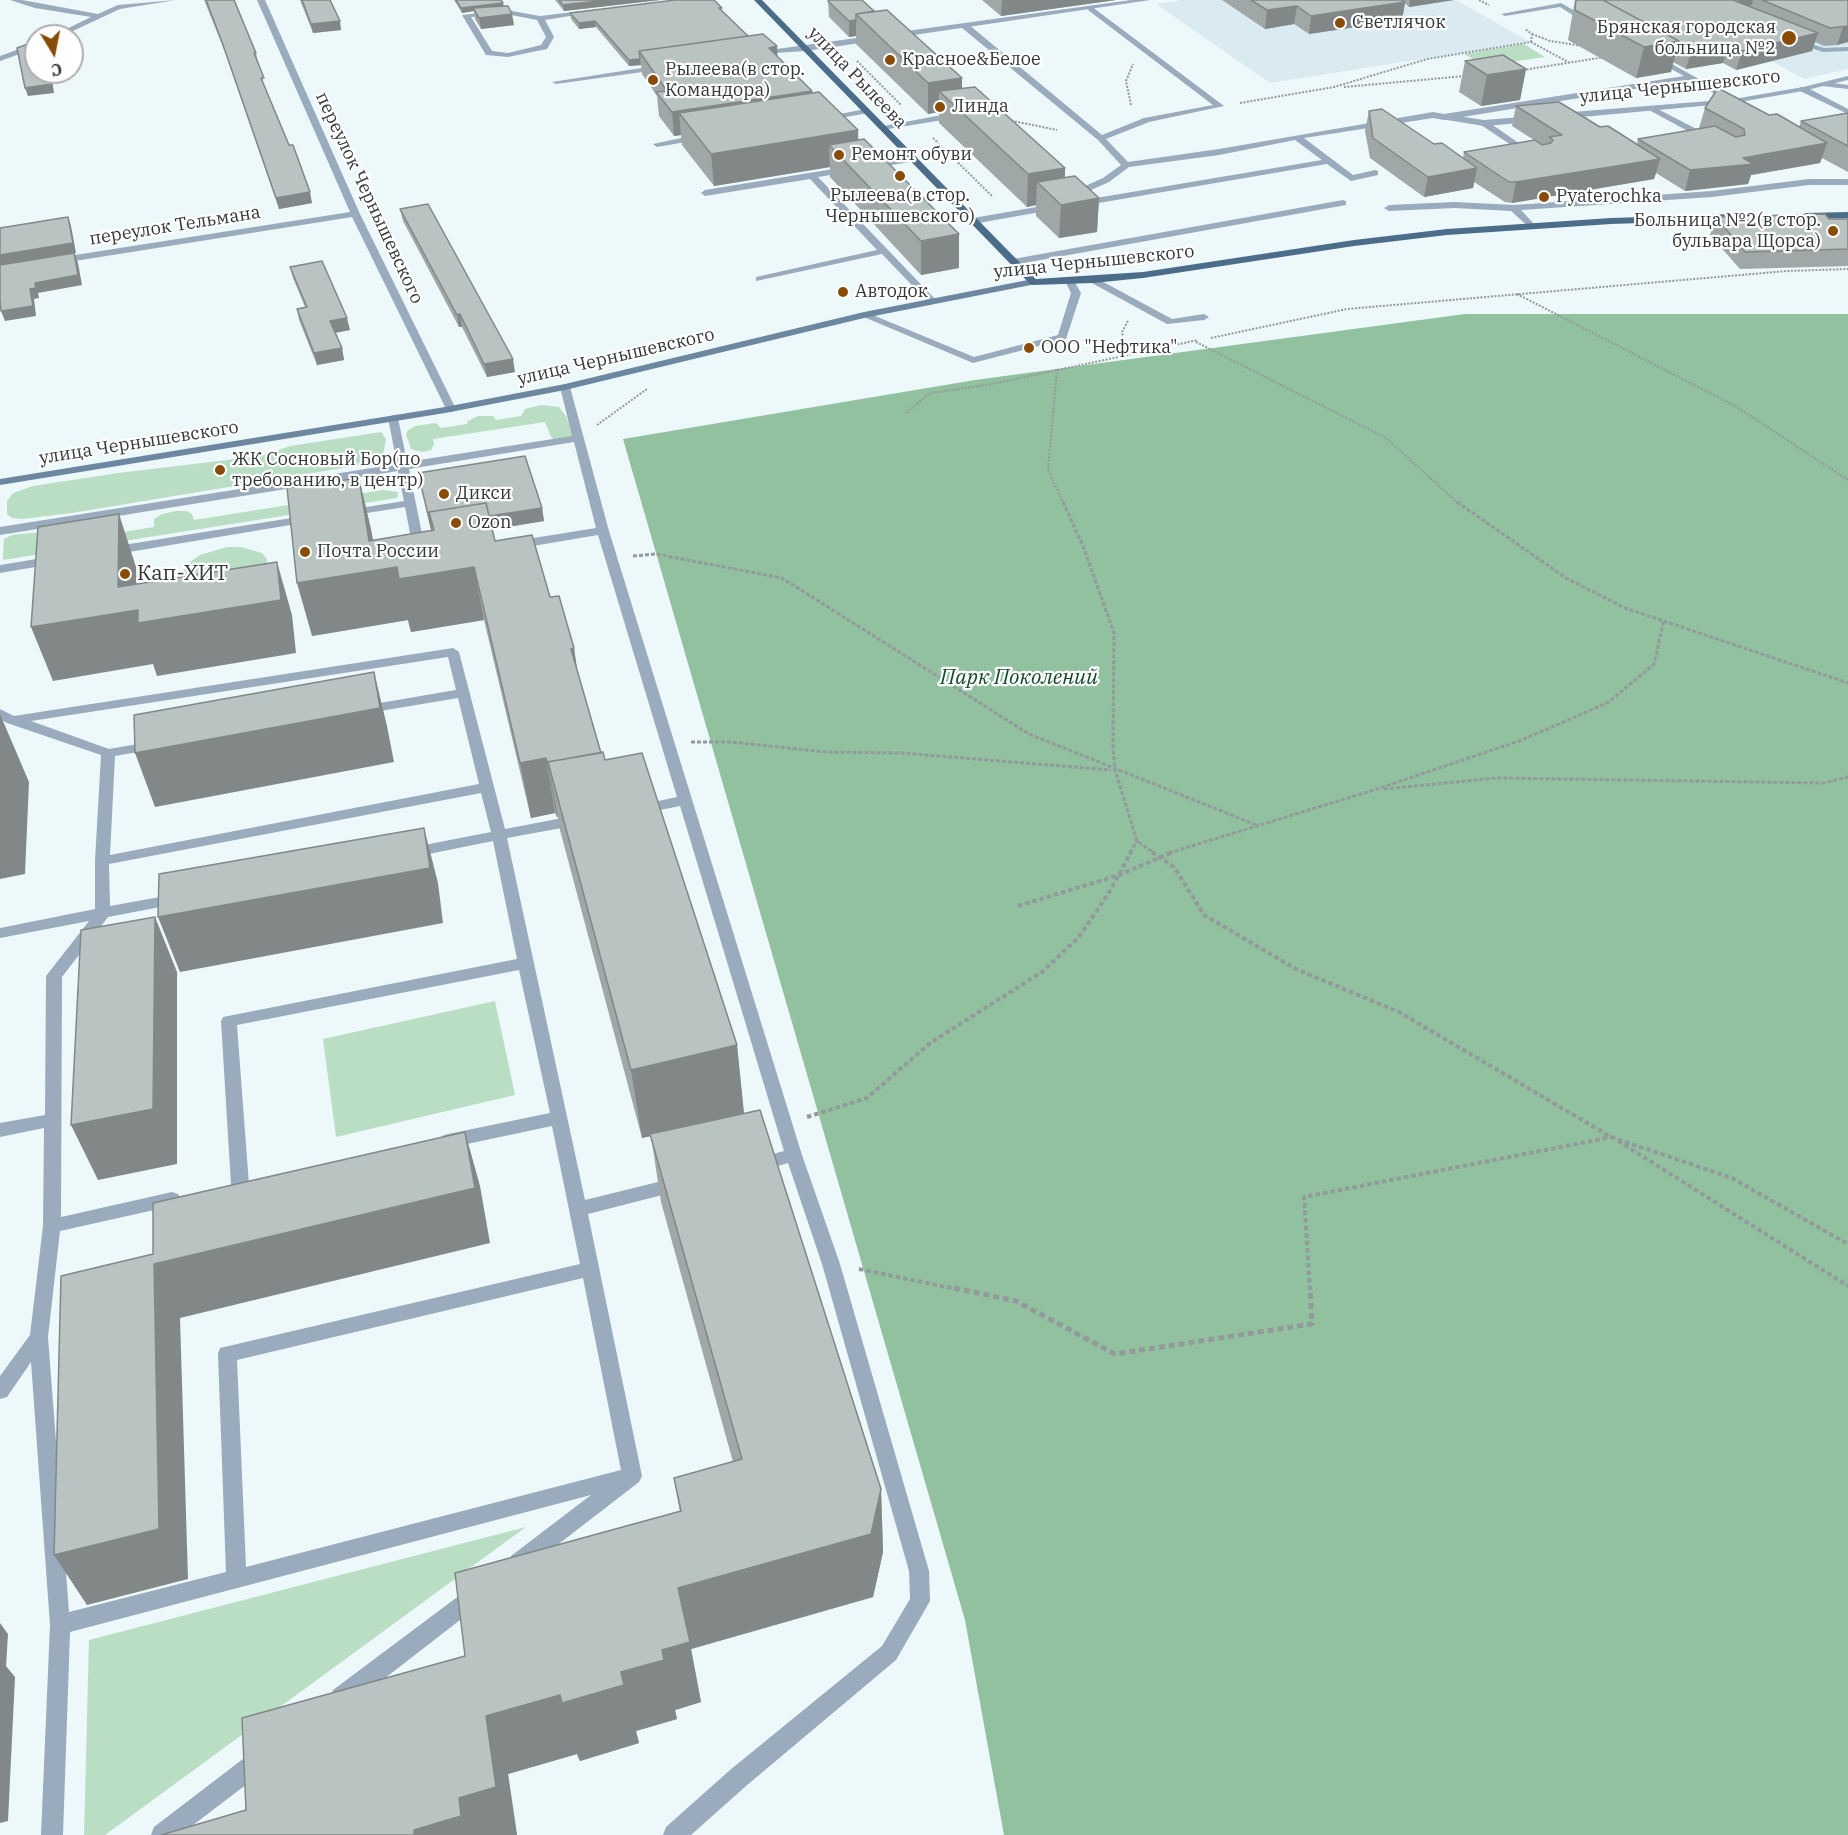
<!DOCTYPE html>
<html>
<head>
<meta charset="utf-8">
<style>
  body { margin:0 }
  #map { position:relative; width:1848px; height:1835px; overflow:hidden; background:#edf8fb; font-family:"IBM Plex Serif",serif }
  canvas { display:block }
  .north { position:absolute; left:24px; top:24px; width:60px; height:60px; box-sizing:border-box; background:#fff; border:2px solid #adafaf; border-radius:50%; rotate:170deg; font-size:16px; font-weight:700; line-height:24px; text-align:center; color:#333738 }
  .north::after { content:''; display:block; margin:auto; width:21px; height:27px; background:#884c07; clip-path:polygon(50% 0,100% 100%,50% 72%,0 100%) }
</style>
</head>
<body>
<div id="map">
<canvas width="1848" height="1835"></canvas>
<div class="north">С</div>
</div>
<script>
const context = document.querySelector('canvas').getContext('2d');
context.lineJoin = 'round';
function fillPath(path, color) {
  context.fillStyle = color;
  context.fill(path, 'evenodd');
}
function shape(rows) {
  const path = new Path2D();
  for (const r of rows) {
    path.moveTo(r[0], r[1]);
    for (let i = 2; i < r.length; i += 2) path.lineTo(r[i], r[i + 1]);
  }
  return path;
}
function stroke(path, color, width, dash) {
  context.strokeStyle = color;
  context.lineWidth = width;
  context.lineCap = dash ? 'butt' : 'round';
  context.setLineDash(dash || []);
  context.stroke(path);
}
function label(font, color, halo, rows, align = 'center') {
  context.font = font + ' "IBM Plex Serif",serif';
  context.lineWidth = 4.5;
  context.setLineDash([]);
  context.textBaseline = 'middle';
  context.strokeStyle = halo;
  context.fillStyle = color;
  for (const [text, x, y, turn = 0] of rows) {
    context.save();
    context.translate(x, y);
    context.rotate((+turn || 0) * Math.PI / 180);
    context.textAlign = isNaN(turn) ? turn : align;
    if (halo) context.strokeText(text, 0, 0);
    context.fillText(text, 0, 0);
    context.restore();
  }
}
fillPath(shape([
  [1182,0,1456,0,1530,42,1270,83,1156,4],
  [1661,0,1848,0,1848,69,1804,79]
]), '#d9ebf1');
fillPath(shape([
  [1524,44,1545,57,1485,66,1464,54],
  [541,405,559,407,566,416,573,436,556,442,551,437,545,422,433,439,434,444,431,450,422,452,411,449,406,434,408,430,415,426,436,423,441,428,467,424,468,421,478,416,493,416,496,420,521,416,525,409],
  [381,432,386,439,383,455,378,461,367,464,72,513,23,519,12,518,7,514,7,501,13,493,33,486,118,473,261,456,290,446],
  [383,490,398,492,397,498,3,560,3,556,4,539,12,535,42,532,47,544,154,527,154,519,162,514,176,511,187,511,192,514,194,520],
  [227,547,241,547,262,553,267,559,267,567,185,584,182,577,184,569,190,562,200,555],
  [495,1001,515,1095,336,1137,323,1039],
  [526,1527,105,1835,84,1835,89,1640]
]), '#b9dec3');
fillPath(shape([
  [1465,314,1848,314,1848,1835,1004,1835,965,1620,623,439,975,380]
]), '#91c19f');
stroke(shape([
  [1479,0,1489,5],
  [1532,34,1550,41,1583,46],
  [1531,42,1570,63],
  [857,61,901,105],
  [1523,70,1605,57],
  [1344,87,1465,76],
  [1240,103,1334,87,1427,59,1531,42,1532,34,1525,29],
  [1131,105,1126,81,1133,64],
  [1008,120,1057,130],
  [933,138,992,196],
  [1517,294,1737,407,1848,480],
  [1128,321,1122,332,1124,344,1131,354],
  [1211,338,1347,309,1787,271,1848,269],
  [1196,342,1386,438,1459,504],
  [1057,369,1048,470,1064,504],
  [906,413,930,393,992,384,1198,340],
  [597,425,647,389]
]), '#939a9c', 2, [2, 1.5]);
stroke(shape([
  [1063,502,1083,546,1114,633,1113,749,1115,770,1137,841,1154,853],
  [1457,502,1566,578,1625,608,1848,683],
  [633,556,656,554,782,578,1029,734,1259,826],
  [691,742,731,742,826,752,902,753,1111,770],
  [1384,789,1497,778,1823,783,1848,777],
  [1130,853,1137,841],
  [1169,853,1377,789,1522,740,1609,702,1654,664,1664,620]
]), '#939a9c', 3, [4, 2]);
stroke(shape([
  [1152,852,1174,867,1204,915,1296,969,1399,1012,1611,1137,1732,1178,1848,1244],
  [1018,906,1119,875,1173,852],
  [807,1117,867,1098,930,1043,1042,972,1079,937,1110,891,1131,852],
  [1618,1141,1848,1286],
  [859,1269,961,1290],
  [1310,1290,1304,1197,1612,1137]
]), '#939a9c', 4, [4.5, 3]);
stroke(shape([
  [954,1288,1016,1301,1115,1354,1312,1324,1310,1288]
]), '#939a9c', 5, [6, 4]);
fillPath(shape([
  [1561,3,1594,22,1587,24,1560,7,1505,16,1501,14,1561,3],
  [1091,6,1224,106,1149,122,1106,139,1128,162,1219,149,1433,112,1444,114,1684,76,1653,59,1652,57,1656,55,1736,100,1729,102,1690,80,1444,120,1433,118,1304,138,1353,175,1375,170,1378,171,1378,175,1351,181,1327,164,1081,206,1078,205,1078,201,1322,160,1295,140,1219,155,1129,167,1109,182,1080,195,1078,201,1072,201,1072,192,1103,178,1121,165,1098,140,962,28,962,24,968,24,1102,135,1144,118,1213,105,1088,10,1091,6],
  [506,10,540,16,590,10,594,12,545,20,554,37,547,49,508,57,486,55,462,15,506,10],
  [506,14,537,20,546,37,541,45,508,53,492,51,471,17,506,14],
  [1791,37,1824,48,1848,47,1848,51,1823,52,1791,41,1791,37],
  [1825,82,1848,85,1848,89,1822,86,1821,84,1825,82],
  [1800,87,1806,87,1848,109,1848,114,1800,91,1800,87],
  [1652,106,1714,138,1715,140,1708,142,1649,110,1648,108,1652,106],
  [866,109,869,109,869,113,822,121,818,118,866,109],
  [958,112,961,113,961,117,882,130,878,127,958,112],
  [1484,120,1487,121,1536,155,1529,157,1481,125,1481,121,1484,120],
  [700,134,704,137,703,139,657,147,653,144,700,134],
  [913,156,917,159,916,161,818,177,935,299,937,301,932,304,929,303,882,254,756,281,756,277,877,250,810,179,705,196,701,193,705,190,913,156],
  [1809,179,1848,179,1848,185,1809,185,1712,197,1521,210,1535,225,1530,228,1511,211,1455,208,1389,211,1384,208,1389,205,1455,202,1514,205,1712,191,1809,179],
  [1343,200,1346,201,1346,205,1013,265,1008,262,1013,259,1343,200],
  [1054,204,1057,205,1057,209,973,224,968,221,973,218,1054,204],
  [1090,278,1096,278,1172,319,1204,314,1209,317,1204,320,1167,324,1090,282,1090,278],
  [1067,279,1073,279,1081,293,1066,339,973,363,859,315,868,313,974,357,1058,335,1071,293,1065,281,1067,279],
  [565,384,570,387,609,531,802,1155,840,1264,929,1571,930,1601,896,1660,746,1786,691,1835,663,1835,666,1827,730,1770,882,1646,910,1599,909,1571,822,1264,788,1163,757,1172,751,1170,748,1165,751,1160,784,1151,680,806,640,814,633,809,635,806,677,797,598,535,515,549,509,545,515,541,596,528,574,442,409,469,426,554,420,558,414,554,405,507,348,516,342,513,348,510,404,501,398,471,0,535,0,527,397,464,388,418,393,415,398,418,407,462,572,436,560,387,565,384],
  [310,515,316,519,314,521,111,555,105,551,111,547,310,515],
  [55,556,61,560,59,563,0,573,0,565,55,556],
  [453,648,459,652,505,829,578,815,585,820,578,825,507,838,585,1200,678,1177,684,1179,687,1184,684,1189,678,1191,588,1214,642,1476,639,1482,525,1570,518,1573,511,1570,508,1563,511,1556,591,1495,70,1632,63,1835,41,1835,50,1625,31,1362,7,1397,0,1399,0,1376,30,1335,43,1226,44,1128,0,1137,0,1123,45,1115,46,976,89,921,0,938,0,928,95,909,95,861,101,755,7,723,0,719,0,709,14,716,453,648],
  [448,657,456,690,362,706,355,710,362,714,458,698,479,784,110,855,115,756,155,749,162,745,155,741,109,749,31,721,448,657],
  [481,793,491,832,409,848,402,853,409,858,493,841,517,959,223,1017,221,1021,231,1185,234,1190,240,1192,246,1190,249,1185,237,1025,519,970,550,1113,448,1134,442,1136,440,1141,442,1146,448,1148,552,1126,580,1264,220,1348,218,1354,226,1572,69,1612,48,1337,60,1231,172,1206,178,1204,181,1199,178,1194,172,1192,61,1217,62,977,108,917,176,904,183,899,176,894,110,906,109,864,481,793],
  [583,1278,621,1470,246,1567,237,1360,583,1278],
  [475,1586,482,1589,485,1596,482,1603,349,1706,341,1709,333,1706,330,1698,333,1690,468,1589,475,1586],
  [260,1749,268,1752,271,1760,268,1768,180,1835,151,1835,154,1827,252,1752,260,1749]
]), '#99abbc');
fillPath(shape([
  [10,0,22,0,98,14,118,5,176,0,120,9,62,36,52,36,91,17,35,8,10,0],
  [257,0,265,0,360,214,456,409,455,411,451,412,446,409,352,217,56,264,51,261,56,258,350,212,257,0],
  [1131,0,1150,0,806,51,759,54,755,52,1131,0],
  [36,43,36,48,0,61,0,56,36,43],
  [661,65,664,65,664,69,556,84,552,82,661,65],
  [1848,76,1848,80,1803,91,1734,103,1560,119,1556,116,1560,113,1734,99,1803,87,1848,76],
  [1444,114,1484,120,1533,116,1537,119,1533,122,1484,126,1441,119,1441,115,1444,114]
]), '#99abbc');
fillPath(shape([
  [1033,279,1038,282,1036,284,864,318,565,390,445,413,0,485,0,479,445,407,565,384,864,312,1033,279]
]), '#6c879f');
fillPath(shape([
  [754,0,762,0,1036,279,1143,272,1354,240,1447,229,1611,218,1734,214,1739,217,1734,220,1611,224,1447,235,1354,246,1143,278,1093,283,1033,285,1030,284,754,0],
  [1848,212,1848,218,1806,219,1801,216,1806,213,1848,212]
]), '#4c6d8a');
fillPath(shape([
  [204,0,234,0,256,53,258,63,265,88,312,203,279,209,225,52],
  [300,0,330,0,341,30,313,33],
  [454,0,501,0,503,6,514,25,481,29,475,19,474,11,462,13],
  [555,0,660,0,564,11],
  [982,0,1116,0,1001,16],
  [1222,0,1454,0,1409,7,1405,3,1402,20,1309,34,1294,24,1265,29],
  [1575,0,1848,0,1848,42,1837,45,1824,46,1815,42,1812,51,1736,70,1723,63,1686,69,1673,62,1671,72,1636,78,1568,40],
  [828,1,874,11,962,78,962,89,1065,168,1065,178,1099,198,1097,232,1059,238,1036,216,1036,205,1027,207,939,123,939,112,928,114,856,44,856,36,849,37,829,17],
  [722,11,748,36,778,57,812,91,812,93,858,130,858,140,959,234,959,268,921,275,830,177,830,167,714,186,682,145,681,135,674,136,659,116,657,96,642,74,641,65,629,66,596,27,579,29,571,19,570,13],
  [1465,61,1526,69,1520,100,1481,106,1459,92],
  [1516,106,1600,127,1637,144,1638,139,1701,128,1699,128,1705,108,1769,115,1799,127,1801,121,1848,113,1848,172,1822,158,1820,163,1751,175,1748,184,1685,191,1656,173,1654,179,1512,203,1505,202,1474,182,1473,188,1424,197,1370,158,1365,131,1369,111,1463,158,1464,152,1534,140,1512,126],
  [400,209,515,372,487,377,462,327,459,327,403,221],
  [1716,217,1848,219,1848,266,1740,269,1710,235],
  [290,267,350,330,335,333,342,348,344,360,317,365,299,320,297,309,305,307,293,278],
  [359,478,373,540,432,531,421,487,542,508,544,521,492,529,495,541,550,597,574,648,577,671,601,753,737,1045,744,1114,881,1489,883,1552,873,1597,691,1649,701,1702,675,1710,677,1719,636,1731,639,1743,580,1761,577,1754,508,1774,517,1835,161,1835,246,1810,465,1656,680,1512,674,1478,733,1462,661,1202,651,1136,642,1138,560,830,558,817,557,817,555,813,531,818,484,620,411,632,408,620,312,636]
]), '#9fa8a7');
fillPath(shape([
  [608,0,660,0,564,11,563,5],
  [1002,0,1116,0,1001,16],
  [1410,0,1454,0,1409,7],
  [1738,0,1753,0,1752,5,1735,9],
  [1405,2,1402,20,1309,34,1311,16],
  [503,3,504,8,473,8,474,11,462,13,461,8],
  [1297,6,1294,24,1265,29,1267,10],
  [512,14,514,25,481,29,479,18],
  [856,20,856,36,849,37,849,21],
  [340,21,341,30,313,33,311,24],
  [595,21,596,27,579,29,579,23],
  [1848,26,1848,42,1837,45,1843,27],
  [1818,33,1812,51,1736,70,1742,51],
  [1679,41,1671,72,1636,78,1644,47],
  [1728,45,1723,63,1686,69,1691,51],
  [777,46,778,70,769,48],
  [640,59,641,65,629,66,629,60],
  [1526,69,1520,100,1481,106,1487,75],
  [50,72,51,72,54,93,28,96,25,88],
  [962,78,962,110,939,91,939,112,928,114,928,83],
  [812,91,813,115,679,113,681,135,674,136,672,112],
  [858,130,859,163,829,145,830,167,714,186,711,154],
  [1827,143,1820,163,1751,175,1748,184,1685,191,1690,170,1743,158],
  [1660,159,1654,179,1512,203,1516,182],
  [1065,168,1064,201,1037,182,1036,205,1027,207,1028,174],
  [1477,168,1473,188,1424,197,1428,177],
  [310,192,312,203,279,209,276,198],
  [1099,198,1097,232,1059,238,1061,205],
  [68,217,71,226,76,253,0,265,0,255],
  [959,234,959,268,921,275,921,241],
  [74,253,78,263,82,285,38,293,39,298,34,299,36,316,5,321,1,311,30,289,35,283],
  [460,314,462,327,459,327,457,315],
  [347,318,350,330,333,333,330,321],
  [342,348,344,360,317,365,314,353],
  [513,359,515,372,487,377,484,364],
  [359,478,371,529,378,570,397,567,474,567,484,620,411,632,408,620,312,636,297,583,369,541],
  [542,508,544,521,490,530,487,516],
  [119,514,136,567,137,610,277,562,292,615,296,653,157,676,153,664,53,681,31,627,118,587],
  [574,648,582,702,571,649],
  [374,672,387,726,394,762,155,807,135,753],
  [0,714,29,782,25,874,0,879],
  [546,758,555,813,531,818,520,763],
  [547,762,548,762,558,817,557,817],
  [424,828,438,883,443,923,180,972,158,917],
  [155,917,177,972,177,1164,98,1180,71,1125],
  [737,1045,744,1114,642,1138,631,1070],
  [465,1132,480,1186,490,1243,180,1318,188,1579,87,1605,54,1555,154,1264],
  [881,1489,883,1552,873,1597,691,1649,701,1702,675,1710,677,1719,636,1731,639,1743,580,1761,577,1754,508,1774,517,1835,414,1835,414,1830,459,1798,486,1716,621,1672,662,1650,678,1588],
  [0,1623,8,1634,6,1666,15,1677,8,1821,0,1823]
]), '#828888');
const building = shape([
  [206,0,234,0,256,53,254,53,264,78,261,78,289,145,293,145,310,192,276,198,222,42,206,0],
  [302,0,330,0,340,21,311,24,302,0],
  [456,0,501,0,503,3,461,8,456,0],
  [559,0,608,0,563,5,559,0],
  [675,0,714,0,722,8,719,8,748,36,639,51,640,59,629,60,595,21,579,23,570,13,675,0],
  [830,0,862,0,874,11,856,14,856,20,849,21,828,1,830,0],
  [1251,0,1401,0,1405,2,1311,16,1297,6,1267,10,1251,0],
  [1576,0,1603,0,1679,41,1644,47,1575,10,1576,0],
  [1603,0,1733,0,1818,33,1742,51,1728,45,1691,51,1678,44,1679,41,1603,0],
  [1762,0,1848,0,1848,26,1830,28,1762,0],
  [504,6,508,6,512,14,479,18,473,8,504,6],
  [887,10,962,78,928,83,856,14,887,10],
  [763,34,777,46,769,48,812,91,672,112,656,92,667,91,639,51,763,34],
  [33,42,36,43,36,72,50,72,52,84,25,88,17,48,33,42],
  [1503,55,1526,69,1487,75,1465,61,1503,55],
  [975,87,1065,168,1028,174,939,91,975,87],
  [1718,88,1769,115,1777,114,1827,143,1743,158,1754,164,1690,170,1638,139,1715,126,1736,137,1745,135,1744,129,1705,108,1718,88],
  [819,92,858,130,711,154,679,113,819,92],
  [1559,102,1600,127,1608,126,1660,159,1516,182,1509,182,1464,152,1535,140,1542,145,1551,143,1553,140,1549,137,1562,135,1516,106,1559,102],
  [1382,109,1434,144,1442,143,1477,168,1428,177,1373,138,1369,111,1382,109],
  [1848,113,1848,146,1801,121,1848,113],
  [864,139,959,234,921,241,829,145,864,139],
  [1075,176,1099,198,1061,205,1037,182,1075,176],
  [428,204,513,359,484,364,460,314,457,315,400,209,428,204],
  [1825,214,1829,219,1848,219,1848,249,1745,252,1716,217,1825,214],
  [68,217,73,243,0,255,0,228,68,217],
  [74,253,78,275,35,283,36,288,30,289,33,306,1,311,0,300,0,265,74,253],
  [322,261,347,318,330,321,342,348,314,353,297,309,307,307,290,267,322,261],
  [525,456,542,508,489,516,486,503,429,512,432,531,418,473,525,456],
  [359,478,369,541,434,530,429,512,486,503,495,541,532,535,550,597,559,596,574,648,571,649,601,753,547,762,546,758,520,763,474,567,399,579,397,567,297,583,287,488,359,478],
  [119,514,118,587,277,562,281,600,138,623,138,610,31,627,38,527,119,514],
  [374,672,380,708,135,753,134,715,374,672],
  [603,752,605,760,642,753,737,1045,631,1070,548,762,603,752],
  [424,828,430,868,158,917,159,874,424,828],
  [155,917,153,1109,71,1125,81,930,155,917],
  [760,1110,881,1489,871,1534,678,1588,690,1642,662,1650,664,1660,621,1672,624,1685,562,1703,560,1695,486,1716,496,1787,459,1798,461,1816,414,1830,414,1835,161,1835,246,1810,242,1718,465,1656,455,1573,681,1511,674,1478,742,1459,650,1134,760,1110],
  [465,1132,475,1188,154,1264,159,1529,54,1555,61,1276,153,1254,153,1203,465,1132]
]);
fillPath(building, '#b9c3c2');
stroke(building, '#828888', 1.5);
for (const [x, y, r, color] of [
  [1340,23,6,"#884c07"],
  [1789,38,8,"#884c07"],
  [890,60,6,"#884c07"],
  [653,80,6,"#884c07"],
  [940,107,6,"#884c07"],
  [839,155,6,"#884c07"],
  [900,176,6,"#884c07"],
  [1544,197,6,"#884c07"],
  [1833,231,6,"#884c07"],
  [843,292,6,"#884c07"],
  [1029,348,6,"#884c07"],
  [220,470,6,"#884c07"],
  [444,494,6,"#884c07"],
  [456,523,6,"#884c07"],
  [305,552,6,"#884c07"],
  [125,574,6,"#884c07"]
]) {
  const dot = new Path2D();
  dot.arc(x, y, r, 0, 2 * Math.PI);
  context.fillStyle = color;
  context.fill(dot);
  stroke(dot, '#fff', 2);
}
label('18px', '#333738', '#fff', [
  ["Светлячок",1352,23],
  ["Брянская городская",1776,28,"right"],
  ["больница №2",1776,49,"right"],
  ["Красное&Белое",902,60],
  ["Рылеева(в стор.",665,70],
  ["Командора)",665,91],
  ["Линда",952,107],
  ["Ремонт обуви",851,155],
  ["Рылеева(в стор.",900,196,"center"],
  ["Чернышевского)",900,217,"center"],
  ["Pyaterochka",1556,197],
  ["Больница №2(в стор.",1821,221,"right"],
  ["бульвара Щорса)",1821,242,"right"],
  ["Автодок",855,292],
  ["ООО \"Нефтика\"",1041,348],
  ["ЖК Сосновый Бор(по",232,460],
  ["требованию, в центр)",232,481],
  ["Дикси",456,494],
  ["Ozon",468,523],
  ["Почта России",317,552]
], 'left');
label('18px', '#333738', '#fff', [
  ["улица Рылеева",857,78,46],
  ["улица Чернышевского",1680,87,-6],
  ["переулок Чернышевского",369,198,65],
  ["переулок Тельмана",175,226,-9],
  ["улица Чернышевского",1094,262,-6],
  ["улица Чернышевского",616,357,-13],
  ["улица Чернышевского",139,443,-9]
]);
label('21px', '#333738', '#fff', [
  ["Кап-ХИТ",137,574]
], 'left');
label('italic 21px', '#144c2b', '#fff', [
  ["Парк Поколений",1019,678]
]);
</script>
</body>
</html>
